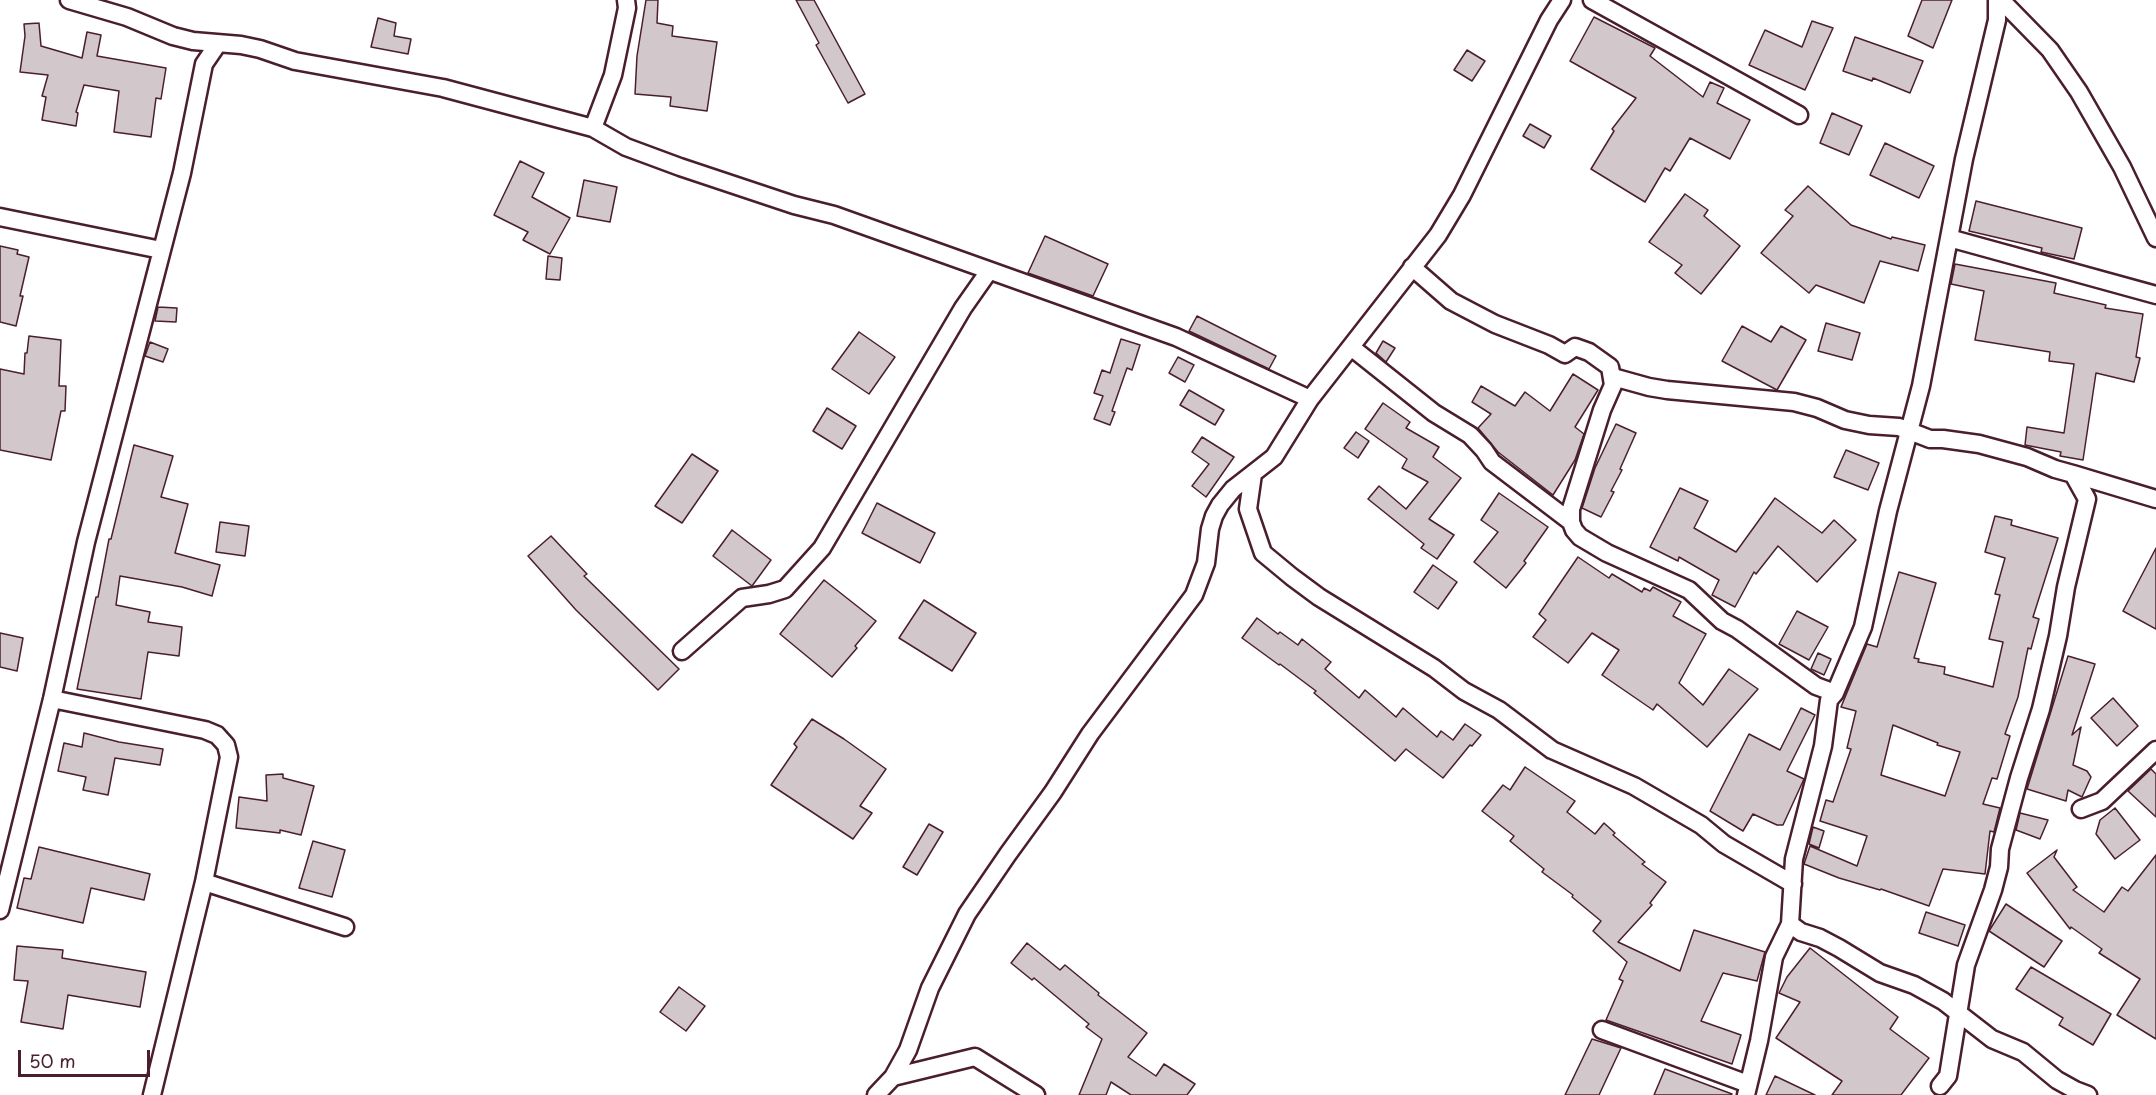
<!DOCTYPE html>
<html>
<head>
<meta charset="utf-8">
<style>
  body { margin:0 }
  #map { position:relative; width:2156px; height:1095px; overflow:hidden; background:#fff; font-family:"Playpen Sans",sans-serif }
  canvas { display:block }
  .scale { position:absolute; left:18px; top:1050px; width:132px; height:27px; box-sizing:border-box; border:3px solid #4a1f2b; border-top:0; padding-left:8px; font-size:18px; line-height:21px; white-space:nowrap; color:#4a1f2b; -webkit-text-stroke:4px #fff; paint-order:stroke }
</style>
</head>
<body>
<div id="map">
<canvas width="2156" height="1095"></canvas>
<div class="scale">50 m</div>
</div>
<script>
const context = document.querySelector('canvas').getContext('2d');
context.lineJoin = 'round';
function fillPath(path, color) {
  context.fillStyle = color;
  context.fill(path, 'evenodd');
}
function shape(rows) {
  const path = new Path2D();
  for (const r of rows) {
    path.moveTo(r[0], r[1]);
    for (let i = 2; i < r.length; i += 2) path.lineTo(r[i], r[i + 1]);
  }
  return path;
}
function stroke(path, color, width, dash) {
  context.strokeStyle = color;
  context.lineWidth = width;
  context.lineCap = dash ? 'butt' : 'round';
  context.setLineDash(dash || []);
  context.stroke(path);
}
const building = shape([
  [646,0,658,0,657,23,673,26,672,36,717,42,707,111,670,106,671,97,635,94,637,56,646,0],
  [796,0,814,0,865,94,848,103,816,45,819,43,796,0],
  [1922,0,1952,0,1933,48,1908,36,1922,0],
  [1594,17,1655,48,1650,56,1703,97,1710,82,1724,88,1717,103,1750,120,1730,159,1690,138,1670,171,1665,168,1645,202,1591,169,1614,131,1612,129,1636,98,1570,61,1594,17],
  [378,18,396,23,394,36,411,39,408,54,371,47,378,18],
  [1812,21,1833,28,1805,90,1749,65,1765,30,1802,47,1812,21],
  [39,23,41,46,82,58,87,32,101,35,97,56,166,68,161,99,156,98,151,137,114,132,119,91,84,85,76,112,78,113,76,126,42,120,46,97,42,96,48,75,20,72,25,36,24,24,39,23],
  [1855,37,1923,61,1910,93,1873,78,1872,81,1843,71,1855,37],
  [1467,50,1485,61,1472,81,1454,70,1467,50],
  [1832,113,1862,126,1849,155,1820,143,1832,113],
  [1530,124,1551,136,1544,148,1523,136,1530,124],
  [1885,143,1934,166,1919,198,1870,175,1885,143],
  [520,161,544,173,532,197,570,218,550,254,523,240,528,232,494,215,520,161],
  [584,180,617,187,610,222,577,216,584,180],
  [1808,186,1851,225,1891,239,1892,237,1925,245,1918,271,1880,261,1864,303,1816,285,1809,293,1761,253,1793,216,1785,210,1808,186],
  [1685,194,1708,210,1704,216,1740,246,1701,294,1675,273,1682,265,1649,242,1685,194],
  [1976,201,2082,228,2074,259,2041,252,2042,248,1969,231,1976,201],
  [1045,236,1108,264,1093,296,1028,273,1045,236],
  [0,246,18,250,17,254,29,257,20,296,23,296,16,326,0,322,0,246],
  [548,256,562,258,560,280,546,279,548,256],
  [1955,264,2056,283,2054,293,2106,305,2105,308,2143,314,2136,357,2140,358,2134,382,2096,373,2083,460,2060,456,2061,452,2025,445,2027,427,2064,433,2074,364,2049,361,2050,352,1975,340,1984,291,1951,284,1955,264],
  [158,307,177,308,176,322,155,321,158,307],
  [1197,316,1276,356,1269,369,1189,331,1197,316],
  [1826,323,1860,333,1852,360,1818,351,1826,323],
  [1742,326,1771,342,1781,326,1806,340,1777,390,1722,361,1742,326],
  [859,332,895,357,869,394,832,369,859,332],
  [29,336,61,340,59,386,66,386,65,411,61,411,51,460,0,450,0,369,24,374,25,353,27,353,29,336],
  [1121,339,1140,345,1132,370,1127,368,1112,411,1115,412,1110,425,1094,419,1103,396,1094,393,1102,370,1110,373,1121,339],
  [1383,341,1395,348,1386,362,1376,353,1383,341],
  [150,342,168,349,163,362,145,356,150,342],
  [1178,357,1194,365,1185,382,1169,373,1178,357],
  [1573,374,1598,390,1575,427,1584,434,1575,460,1553,495,1498,452,1478,428,1491,414,1472,402,1481,386,1515,406,1525,392,1550,411,1573,374],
  [1189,390,1224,410,1215,425,1180,405,1189,390],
  [1383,403,1410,422,1406,428,1439,447,1433,457,1461,478,1429,519,1454,535,1437,559,1421,548,1424,544,1368,499,1379,486,1406,509,1428,482,1402,468,1407,459,1365,429,1383,403],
  [827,408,856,426,842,449,813,431,827,408],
  [1616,424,1636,433,1620,469,1622,470,1611,491,1614,492,1601,517,1582,508,1595,468,1616,424],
  [1356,432,1369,441,1358,458,1344,448,1356,432],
  [1202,437,1234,457,1206,497,1192,486,1209,464,1192,452,1202,437],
  [134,445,173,456,161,497,188,504,175,553,220,565,212,596,182,587,120,576,116,605,150,612,148,622,182,627,179,656,148,652,141,699,77,689,96,597,98,597,109,539,111,539,134,445],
  [1846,450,1879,463,1868,490,1834,477,1846,450],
  [692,454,718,471,682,523,655,506,692,454],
  [1680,488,1708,501,1694,528,1736,552,1775,498,1822,533,1834,520,1856,540,1817,582,1778,546,1756,574,1754,572,1735,607,1712,595,1719,580,1679,557,1678,561,1650,547,1680,488],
  [1499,493,1548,527,1524,561,1526,563,1506,588,1474,562,1498,532,1481,520,1499,493],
  [877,503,935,533,920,563,862,533,877,503],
  [1995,516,2012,520,2011,525,2058,538,2033,617,2039,619,2031,649,2028,648,2018,697,2005,734,2010,736,1997,779,1992,778,1983,804,2000,808,1994,832,1990,831,1985,874,1943,869,1929,906,1881,889,1880,890,1839,878,1804,864,1810,846,1857,866,1867,836,1820,821,1826,800,1833,802,1851,749,1847,748,1856,711,1841,707,1867,644,1877,647,1899,572,1936,583,1914,658,1919,659,1918,662,1945,667,1944,674,1993,687,2003,642,1989,639,2000,595,1995,594,2005,558,1985,552,1995,516],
  [1893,725,1938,743,1937,745,1960,752,1945,796,1881,775,1893,725],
  [220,522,249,526,245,556,216,552,220,522],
  [732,530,771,560,752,586,713,556,732,530],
  [551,536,587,574,584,576,679,669,658,690,576,610,528,556,551,536],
  [2156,548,2156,629,2123,611,2156,548],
  [1578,557,1609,578,1612,574,1642,592,1644,588,1650,591,1653,587,1681,602,1673,616,1706,634,1679,683,1703,705,1729,669,1758,689,1707,747,1657,704,1653,710,1602,675,1619,650,1592,633,1568,663,1533,637,1546,620,1539,614,1578,557],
  [1433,565,1457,582,1438,609,1414,592,1433,565],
  [824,580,876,621,855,646,857,648,832,677,780,634,824,580],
  [924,600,976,633,952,671,899,638,924,600],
  [1797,611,1828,627,1809,660,1779,644,1797,611],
  [1257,618,1278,634,1280,632,1298,645,1302,639,1331,662,1325,669,1359,698,1365,690,1396,717,1403,708,1437,737,1441,731,1453,740,1465,724,1481,735,1472,746,1470,745,1443,778,1406,749,1395,761,1314,693,1316,691,1280,664,1279,665,1242,638,1257,618],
  [0,633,23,638,17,671,0,667,0,633],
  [1818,653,1831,659,1824,675,1811,669,1818,653],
  [2068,656,2095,664,2072,735,2081,727,2073,765,2087,771,2091,777,2082,797,2068,790,2066,801,2027,789,2068,656],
  [2113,698,2138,726,2117,746,2091,718,2113,698],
  [1801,708,1815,715,1787,771,1804,779,1783,825,1777,825,1753,814,1743,831,1710,811,1749,734,1780,750,1801,708],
  [812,719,844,739,886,769,860,806,872,813,853,839,771,785,797,747,794,744,812,719],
  [84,733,119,742,163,749,160,765,115,758,108,795,83,790,86,777,58,771,64,743,82,747,84,733],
  [1525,767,1575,801,1567,812,1595,834,1604,823,1615,833,1613,835,1645,862,1642,864,1666,882,1650,903,1652,905,1618,942,1680,971,1694,930,1765,952,1757,981,1723,973,1701,1021,1741,1035,1732,1064,1606,1020,1623,981,1619,979,1627,962,1593,931,1601,921,1572,897,1573,895,1542,872,1544,869,1510,841,1514,836,1482,811,1503,785,1510,790,1525,767],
  [2151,769,2156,774,2156,817,2128,791,2151,769],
  [283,774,283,778,314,786,301,835,280,830,280,833,236,828,239,797,267,801,266,775,283,774],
  [2115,808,2140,840,2115,859,2096,834,2100,820,2115,808],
  [2020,813,2048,820,2040,839,2016,830,2020,813],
  [929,824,943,832,917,875,903,867,929,824],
  [1813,827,1824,831,1819,848,1809,844,1813,827],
  [313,841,345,850,332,897,299,888,313,841],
  [39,847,150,874,144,900,91,888,83,923,17,908,24,878,31,879,39,847],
  [2057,850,2054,857,2077,887,2073,890,2104,912,2122,887,2128,891,2156,855,2156,1039,2117,1015,2140,979,2099,953,2102,949,2071,927,2070,929,2027,873,2057,850],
  [2006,904,2062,941,2044,967,1989,931,2006,904],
  [1926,912,1965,925,1958,946,1919,933,1926,912],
  [1027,943,1060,970,1065,965,1099,993,1098,995,1147,1033,1128,1057,1156,1076,1164,1064,1195,1084,1187,1095,1131,1095,1111,1082,1106,1095,1079,1095,1102,1039,1086,1027,1089,1024,1034,978,1032,980,1011,963,1027,943],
  [17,946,63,950,62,958,146,972,140,1007,68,995,63,1029,21,1022,28,981,14,980,17,946],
  [1810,948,1898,1017,1890,1029,1929,1058,1901,1095,1832,1095,1842,1081,1776,1038,1800,1002,1779,993,1787,977,1810,948],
  [2031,967,2111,1014,2093,1045,2059,1025,2063,1018,2016,989,2031,967],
  [679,987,705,1006,686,1031,660,1012,679,987],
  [1592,1039,1621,1048,1599,1095,1565,1095,1592,1039],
  [1665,1069,1732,1094,1731,1095,1654,1095,1665,1069],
  [1775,1076,1815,1095,1766,1095,1775,1076]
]);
fillPath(building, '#d2c7cb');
stroke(building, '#4a1f2b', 1.5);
const minor = shape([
  [69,0,127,17,173,36,193,41,241,45,260,49,295,61,443,88,593,128,626,147,680,167,794,205,834,215,1176,337,1310,399],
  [1592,0,1799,115],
  [2001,0,2050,50,2079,92,2122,167,2156,238],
  [593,128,613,75,627,8,626,0],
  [0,217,161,250],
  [1949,238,2156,295],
  [1412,267,1451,301,1495,324,1549,345,1565,354,1575,347,1589,352,1610,367,1613,385,1602,410,1571,509,1571,522,1574,530,1580,537,1607,553,1689,590,1722,621,1737,629,1816,686,1835,693,1829,700,1823,746,1794,859,1790,924,1801,932,1820,938,1839,948,1880,973,1914,985,1943,1001,1992,1039,2023,1052,2057,1080,2075,1090,2088,1095],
  [1351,347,1434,413,1470,435,1484,450,1492,462,1571,522],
  [1613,377,1649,387,1667,390,1794,402,1817,408,1845,420,1869,425,1899,427,1930,439,1943,439,1979,444,2027,457,2055,469,2073,474,2087,499,2066,587,2058,636,2041,709,2019,778,2000,849,1999,867,1993,890,1966,965,1948,1076,1940,1086],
  [1253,474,1248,509,1263,553,1292,577,1319,597,1434,668,1464,691,1499,710,1552,750,1634,786,1701,825,1724,844,1793,884],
  [2073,474,2156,499],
  [682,651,742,598,769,594,785,589,822,548,963,308,989,271],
  [1835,693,1863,627,1888,511,1921,386,1964,159,1997,20,1997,0],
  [52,699,205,730,217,735,226,745,229,757,204,882,152,1095],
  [2081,809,2102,801,2156,750],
  [204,882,345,927],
  [0,910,52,699,86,542,182,173,204,64,217,45],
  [1602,1030,1748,1084],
  [893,1077,975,1057,1036,1095],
  [876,1095,893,1077,908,1050,930,988,967,914,1008,854,1053,792,1090,734,1194,595,1206,563,1210,529,1214,516,1220,505,1233,489,1274,457,1310,399,1438,235,1462,195,1549,20,1562,0],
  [1746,1095,1759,1041,1774,957,1790,924]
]);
stroke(minor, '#4a1f2b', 21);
stroke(minor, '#fff', 16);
</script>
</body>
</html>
